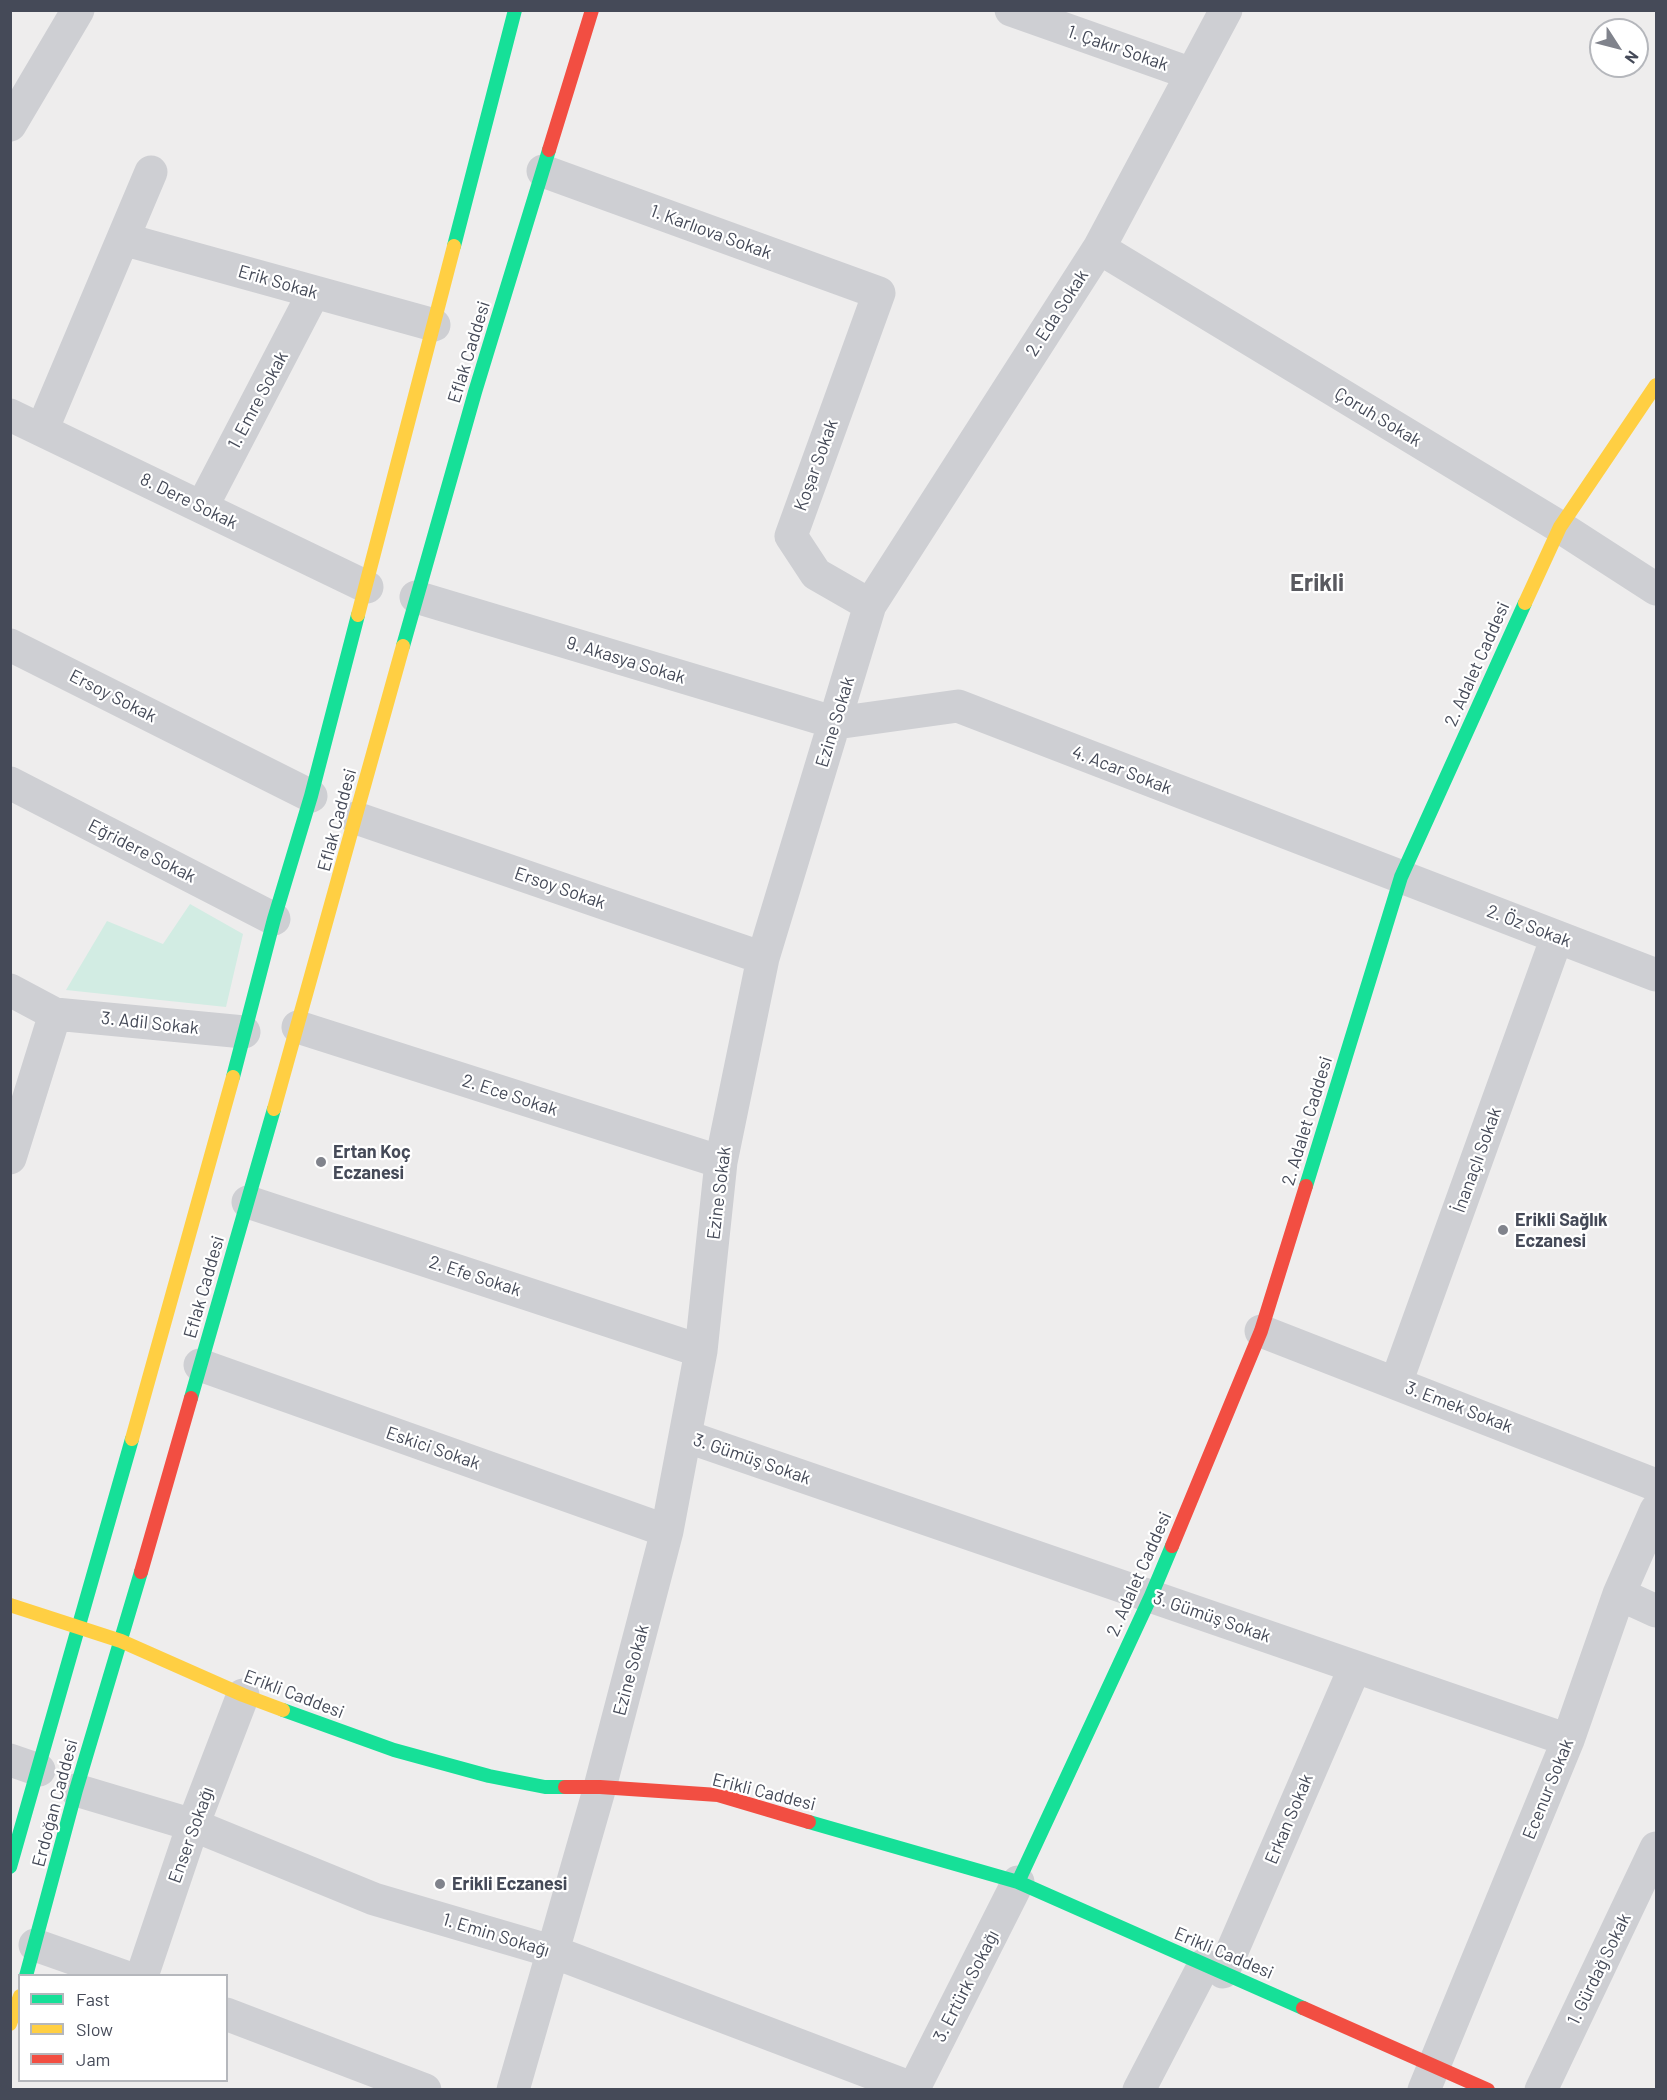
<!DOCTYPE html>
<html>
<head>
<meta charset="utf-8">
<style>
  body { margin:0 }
  #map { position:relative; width:1667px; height:2100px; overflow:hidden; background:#eeeded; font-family:Barlow,sans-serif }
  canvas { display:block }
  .frame { position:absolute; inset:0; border:12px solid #454a58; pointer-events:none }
  .legend { position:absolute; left:18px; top:1974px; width:210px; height:108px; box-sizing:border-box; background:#fff; border:2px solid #b5b7bc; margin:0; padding:8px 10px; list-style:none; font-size:18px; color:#454a58 }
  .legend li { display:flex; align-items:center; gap:12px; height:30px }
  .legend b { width:30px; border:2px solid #b5b7bc }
  .north { position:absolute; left:1589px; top:18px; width:60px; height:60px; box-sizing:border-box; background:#fff; border:2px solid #b5b7bc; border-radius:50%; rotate:126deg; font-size:16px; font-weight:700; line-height:24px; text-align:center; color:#454a58 }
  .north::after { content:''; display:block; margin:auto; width:21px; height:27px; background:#80838c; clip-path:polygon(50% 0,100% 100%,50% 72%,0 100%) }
</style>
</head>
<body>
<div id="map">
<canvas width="1667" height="2100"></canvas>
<div class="frame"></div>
<ul class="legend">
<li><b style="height:8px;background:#16e098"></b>Fast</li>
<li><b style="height:8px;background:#ffcf43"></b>Slow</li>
<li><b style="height:8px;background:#f24e42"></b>Jam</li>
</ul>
<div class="north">N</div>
</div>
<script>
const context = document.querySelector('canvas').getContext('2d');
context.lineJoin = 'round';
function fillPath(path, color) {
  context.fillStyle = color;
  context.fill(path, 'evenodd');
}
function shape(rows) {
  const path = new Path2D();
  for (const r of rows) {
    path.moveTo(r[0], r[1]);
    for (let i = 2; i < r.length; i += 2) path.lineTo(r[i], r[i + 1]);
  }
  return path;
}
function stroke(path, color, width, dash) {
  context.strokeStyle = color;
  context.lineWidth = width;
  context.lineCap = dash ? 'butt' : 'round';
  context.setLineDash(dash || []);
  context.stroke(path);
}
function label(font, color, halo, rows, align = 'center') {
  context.font = font + ' Barlow,sans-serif';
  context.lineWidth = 4.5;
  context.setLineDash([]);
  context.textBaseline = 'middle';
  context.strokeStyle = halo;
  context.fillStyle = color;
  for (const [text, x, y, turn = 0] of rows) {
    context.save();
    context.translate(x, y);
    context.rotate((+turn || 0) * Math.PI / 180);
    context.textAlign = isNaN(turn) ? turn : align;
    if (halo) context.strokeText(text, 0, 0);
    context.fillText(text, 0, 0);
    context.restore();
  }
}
fillPath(shape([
  [190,904,243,934,226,1007,66,990,107,921,163,944]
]), '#d2ece3');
stroke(shape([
  [1011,10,1192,74],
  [10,125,78,10],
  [543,171,879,293,791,536,816,574,870,605],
  [123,239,434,325],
  [1099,248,1560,527,1656,589],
  [10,415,367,587],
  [42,430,151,172],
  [202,507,314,292],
  [416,597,836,723,958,706,1656,975],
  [10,645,311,796],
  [10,783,274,919],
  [356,818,763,958],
  [10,990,55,1014,244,1032],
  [298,1027,721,1162],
  [10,1158,55,1014],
  [248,1202,701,1351],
  [1261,1331,1656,1485],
  [200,1365,667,1531],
  [1396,1383,1557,937],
  [685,1436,1568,1740],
  [1619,1594,1656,1611],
  [10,1760,39,1770],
  [76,1790,193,1825,374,1899,551,1951,914,2089],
  [35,1945,123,1976],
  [1223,1972,1355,1667],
  [142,1976,193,1825,243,1695],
  [226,2014,425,2090],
  [513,2090,600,1787,667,1531,701,1351,721,1162,763,958,870,605,1099,248,1226,10],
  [913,2090,1018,1882],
  [1139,2090,1204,1965],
  [1424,2090,1568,1740,1619,1594,1656,1510],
  [1541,2090,1656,1848]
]), '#cecfd3', 33);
stroke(shape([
  [454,246,515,10],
  [403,646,475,392,549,150],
  [233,1077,274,919,311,796,358,615],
  [1306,1186,1401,877,1525,603],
  [191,1398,274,1109],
  [283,1710,394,1750,489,1776,545,1787,565,1787],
  [809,1822,1018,1882,1303,2008],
  [10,1867,132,1439],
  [1018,1882,1151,1596,1172,1546],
  [26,1976,76,1790,141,1572]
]), '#16e098', 14);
stroke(shape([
  [1525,603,1560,527,1656,385],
  [358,615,454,246],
  [274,1109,403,646],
  [132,1439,233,1077],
  [10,1605,121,1641,243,1695,283,1710],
  [10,2024,20,1996]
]), '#ffcf43', 14);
stroke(shape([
  [549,150,592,10],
  [1172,1546,1261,1331,1306,1186],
  [141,1572,191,1398],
  [565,1787,600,1787,718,1795,809,1822],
  [1303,2008,1488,2090]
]), '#f24e42', 14);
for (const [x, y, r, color] of [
  [321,1162,6,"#80838c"],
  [1503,1230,6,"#80838c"],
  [440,1884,6,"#80838c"]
]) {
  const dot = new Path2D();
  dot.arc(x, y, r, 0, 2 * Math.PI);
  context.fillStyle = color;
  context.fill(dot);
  stroke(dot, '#fff', 2);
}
label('18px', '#454a58', '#fff', [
  ["1. Çakır Sokak",1118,48,19],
  ["1. Karlıova Sokak",711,232,20],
  ["Erik Sokak",278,282,16],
  ["2. Eda Sokak",1057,313,-57],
  ["Eflak Caddesi",469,352,-73],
  ["1. Emre Sokak",258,400,-62],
  ["Çoruh Sokak",1378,417,31],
  ["Koşar Sokak",816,465,-70],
  ["8. Dere Sokak",189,501,26],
  ["9. Akasya Sokak",626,660,17],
  ["2. Adalet Caddesi",1477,664,-66],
  ["Ersoy Sokak",113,696,27],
  ["Ezine Sokak",835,722,-73],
  ["4. Acar Sokak",1122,770,21],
  ["Eflak Caddesi",337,820,-75],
  ["Eğridere Sokak",142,851,27],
  ["Ersoy Sokak",560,888,19],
  ["2. Öz Sokak",1529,926,21],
  ["3. Adil Sokak",150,1023,6],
  ["2. Ece Sokak",510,1095,18],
  ["2. Adalet Caddesi",1307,1121,-73],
  ["İnanaçlı Sokak",1477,1160,-70],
  ["Ezine Sokak",719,1193,-83],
  ["2. Efe Sokak",475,1276,18],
  ["Eflak Caddesi",204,1287,-74],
  ["3. Emek Sokak",1459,1407,21],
  ["Eskici Sokak",433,1448,19],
  ["3. Gümüş Sokak",752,1459,19],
  ["2. Adalet Caddesi",1139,1574,-66],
  ["3. Gümüş Sokak",1212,1617,19],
  ["Ezine Sokak",631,1670,-75],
  ["Erikli Caddesi",294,1694,21],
  ["Ecenur Sokak",1548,1789,-68],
  ["Erikli Caddesi",764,1792,14],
  ["Erdoğan Caddesi",55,1803,-75],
  ["Erkan Sokak",1289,1819,-67],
  ["Enser Sokağı",191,1835,-70],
  ["1. Emin Sokağı",496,1935,17],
  ["Erikli Caddesi",1224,1953,23],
  ["1. Gürdağ Sokak",1599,1969,-64],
  ["3. Ertürk Sokağı",966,1986,-63]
]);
label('bold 18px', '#454a58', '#fff', [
  ["Ertan Koç",333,1152],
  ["Eczanesi",333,1173],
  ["Erikli Sağlık",1515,1220],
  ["Eczanesi",1515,1241],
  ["Erikli Eczanesi",452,1884]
], 'left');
label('bold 24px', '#595a60', '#fff', [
  ["Erikli",1317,583]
]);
</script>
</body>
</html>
